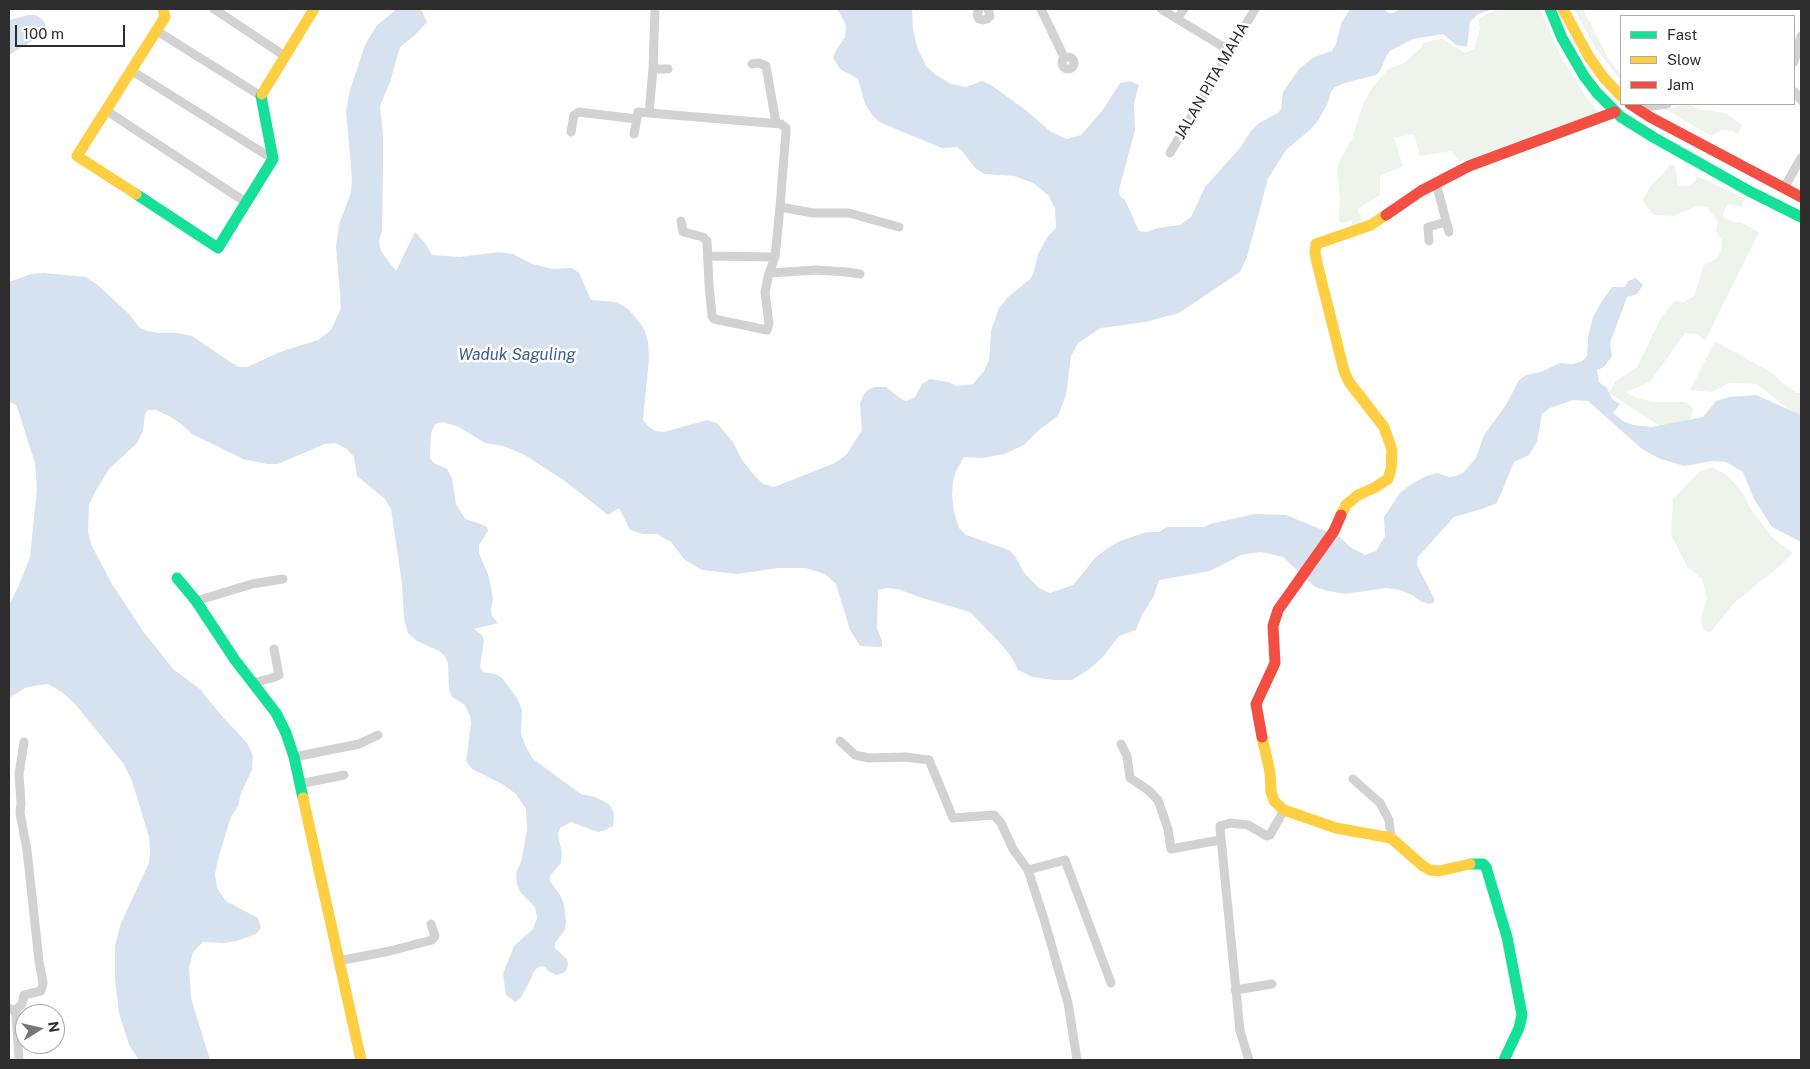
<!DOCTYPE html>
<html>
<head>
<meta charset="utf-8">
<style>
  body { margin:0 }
  #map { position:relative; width:1810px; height:1069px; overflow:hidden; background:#fff; font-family:"Public Sans",sans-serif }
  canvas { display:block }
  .frame { position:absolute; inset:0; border:10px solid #2d2d2d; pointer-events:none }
  .legend { position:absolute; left:1620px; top:15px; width:175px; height:90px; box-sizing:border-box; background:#fff; border:1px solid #ababab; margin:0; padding:6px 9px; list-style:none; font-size:15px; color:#2d2d2d }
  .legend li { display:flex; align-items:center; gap:10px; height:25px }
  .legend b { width:25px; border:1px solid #ababab }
  .north { position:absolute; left:15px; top:1004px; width:50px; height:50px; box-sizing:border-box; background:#fff; border:1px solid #ababab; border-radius:50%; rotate:81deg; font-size:14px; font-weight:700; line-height:20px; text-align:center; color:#2d2d2d }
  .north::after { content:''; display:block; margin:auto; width:18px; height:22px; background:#767676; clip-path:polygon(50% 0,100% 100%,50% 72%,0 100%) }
  .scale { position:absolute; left:15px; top:25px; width:110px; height:22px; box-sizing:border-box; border:2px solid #2d2d2d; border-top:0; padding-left:6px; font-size:15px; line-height:18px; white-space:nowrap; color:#2d2d2d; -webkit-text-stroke:4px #fff; paint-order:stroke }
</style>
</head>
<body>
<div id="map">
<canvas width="1810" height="1069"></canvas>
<div class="frame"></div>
<ul class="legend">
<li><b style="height:6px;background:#16e098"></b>Fast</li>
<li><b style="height:6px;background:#ffcf43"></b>Slow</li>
<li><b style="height:6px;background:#f24e42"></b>Jam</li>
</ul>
<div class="north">N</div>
<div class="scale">100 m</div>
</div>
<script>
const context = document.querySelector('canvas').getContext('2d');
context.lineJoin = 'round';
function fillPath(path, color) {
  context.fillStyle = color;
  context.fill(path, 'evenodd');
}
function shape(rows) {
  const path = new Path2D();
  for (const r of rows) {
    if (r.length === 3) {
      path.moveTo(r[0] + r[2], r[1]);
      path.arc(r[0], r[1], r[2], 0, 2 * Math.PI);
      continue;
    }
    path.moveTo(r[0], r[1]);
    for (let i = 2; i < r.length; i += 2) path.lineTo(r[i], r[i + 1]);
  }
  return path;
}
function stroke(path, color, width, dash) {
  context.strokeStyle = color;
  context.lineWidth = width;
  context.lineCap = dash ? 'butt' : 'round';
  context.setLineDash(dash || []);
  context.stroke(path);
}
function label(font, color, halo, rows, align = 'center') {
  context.font = font + ' "Public Sans",sans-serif';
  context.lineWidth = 5;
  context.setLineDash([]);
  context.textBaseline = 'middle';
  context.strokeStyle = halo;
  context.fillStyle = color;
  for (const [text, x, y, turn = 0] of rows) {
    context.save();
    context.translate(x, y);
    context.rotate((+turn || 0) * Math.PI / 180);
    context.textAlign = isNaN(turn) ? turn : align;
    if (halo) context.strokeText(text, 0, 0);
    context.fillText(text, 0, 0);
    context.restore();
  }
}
fillPath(shape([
  [1519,9,1540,9,1561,57,1588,100,1601,115,1509,148,1459,162,1452,151,1420,156,1414,134,1394,138,1403,166,1380,176,1380,195,1357,209,1363,222,1353,227,1351,220,1344,223,1339,222,1340,198,1337,169,1341,158,1352,139,1363,104,1372,88,1388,69,1404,63,1421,48,1423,43,1433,40,1443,39,1465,53,1474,49,1480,29,1478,19,1493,11],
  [1574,9,1583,9,1608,58,1621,75,1621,80,1596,49],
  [1687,104,1699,109,1726,113,1742,125,1738,134,1732,131,1721,130,1711,136,1665,109],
  [1670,164,1675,166,1678,186,1690,185,1696,180,1697,176,1744,198,1742,207,1728,204,1723,214,1724,218,1738,223,1740,222,1759,232,1705,341,1697,334,1685,333,1650,382,1626,392,1635,397,1655,402,1686,402,1693,409,1690,422,1666,430,1609,393,1616,381,1637,367,1661,318,1674,301,1684,302,1694,296,1704,265,1716,259,1721,250,1722,241,1716,230,1718,222,1707,207,1696,206,1674,216,1654,215,1646,206,1643,199,1651,185,1663,174],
  [1715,341,1774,374,1780,381,1796,393,1801,393,1801,416,1788,409,1757,384,1730,383,1711,392,1690,390],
  [1712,467,1727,475,1743,493,1751,510,1773,538,1793,553,1780,566,1734,603,1710,633,1703,630,1701,618,1707,598,1702,579,1688,568,1671,534,1673,499,1699,472]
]), '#eef4eb');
fillPath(shape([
  [397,9,418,9,422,11,427,22,415,35,400,47,390,82,380,106,383,136,383,169,382,230,379,241,381,251,396,271,415,232,425,243,432,255,460,257,499,252,513,254,532,264,553,269,572,268,579,273,591,300,616,302,622,305,629,310,641,324,645,331,648,342,649,359,643,420,648,426,655,431,664,432,707,420,717,423,733,442,742,460,754,475,763,484,774,487,835,463,847,454,862,430,860,403,864,394,869,389,875,387,886,387,901,399,906,401,915,397,922,384,930,379,949,382,956,386,973,384,984,371,989,360,991,331,999,308,1008,297,1029,280,1033,275,1038,254,1048,236,1056,228,1055,208,1048,195,1033,183,1014,176,984,174,975,168,962,151,957,147,942,148,881,123,873,116,865,104,858,79,840,69,833,58,835,52,845,37,846,28,845,23,837,9,912,9,913,29,917,47,926,66,936,75,951,84,966,87,982,81,991,85,1027,111,1051,132,1067,139,1081,135,1102,111,1120,83,1130,81,1139,85,1134,103,1135,130,1119,190,1120,196,1125,200,1139,231,1147,232,1158,228,1180,225,1191,217,1205,187,1240,148,1251,131,1259,123,1278,113,1281,109,1283,92,1299,69,1314,57,1332,51,1336,44,1341,24,1350,9,1383,9,1389,13,1393,13,1400,9,1493,9,1478,14,1470,22,1467,47,1456,45,1443,34,1413,39,1390,51,1387,55,1380,71,1376,75,1345,83,1335,87,1331,92,1327,105,1317,122,1310,130,1286,150,1268,179,1247,257,1240,272,1179,313,1145,322,1101,328,1078,343,1071,356,1066,395,1058,416,1039,430,1024,445,1004,454,982,458,964,457,956,471,953,482,952,495,954,512,959,528,966,535,1009,550,1015,556,1024,573,1039,588,1050,593,1073,585,1096,557,1108,548,1120,541,1147,532,1159,532,1167,527,1204,527,1210,524,1254,514,1286,515,1340,537,1350,547,1365,555,1376,551,1385,536,1384,517,1400,493,1410,485,1426,476,1437,473,1449,477,1456,476,1463,473,1476,458,1484,435,1506,405,1519,380,1526,375,1540,372,1560,363,1573,364,1582,361,1587,356,1588,337,1593,317,1602,301,1612,287,1625,287,1628,281,1636,278,1643,285,1637,294,1627,297,1610,343,1612,356,1604,367,1597,370,1599,382,1607,388,1612,399,1620,404,1613,413,1623,421,1633,425,1652,427,1703,417,1716,401,1729,397,1756,395,1801,415,1801,542,1772,527,1754,499,1743,472,1726,462,1712,461,1684,466,1658,458,1642,449,1588,401,1573,400,1550,408,1542,414,1537,442,1529,455,1514,462,1497,503,1482,509,1454,517,1418,557,1417,565,1435,600,1433,603,1429,604,1422,602,1412,595,1400,590,1386,588,1345,594,1328,591,1315,587,1283,557,1261,552,1241,555,1210,571,1159,580,1154,596,1142,615,1136,630,1119,636,1102,658,1088,670,1072,680,1053,680,1033,677,1018,670,1012,658,1001,644,970,612,919,597,898,589,887,588,878,590,877,628,882,641,882,647,860,646,850,630,836,584,825,574,805,568,779,568,737,574,702,570,685,560,671,542,657,534,643,534,630,530,619,508,608,515,565,481,523,454,503,446,485,443,459,427,443,422,435,424,431,433,430,458,434,463,447,469,452,478,456,504,465,519,481,524,487,527,488,531,479,545,479,553,489,577,493,599,491,609,492,616,498,623,474,629,483,636,484,641,480,667,483,672,496,674,502,678,517,698,522,710,521,733,525,745,533,759,581,794,595,797,609,804,614,813,613,826,605,830,598,832,571,822,560,828,558,835,562,853,561,863,550,876,550,881,560,895,564,904,566,921,565,930,555,943,555,948,567,959,568,964,567,969,563,973,556,975,548,971,545,967,541,966,537,968,533,973,531,979,520,999,515,1002,506,995,503,974,514,946,533,929,537,918,535,907,520,892,517,884,516,873,521,862,527,830,526,809,516,794,502,784,472,769,466,761,471,723,470,716,465,705,452,697,449,689,448,664,445,656,439,651,417,641,408,633,404,620,402,584,391,509,385,499,357,476,354,457,347,449,335,443,325,444,278,464,267,464,243,459,192,434,180,423,169,416,156,410,148,410,145,414,143,431,137,443,109,469,95,492,89,505,88,531,91,544,112,584,143,631,173,669,200,689,221,715,248,744,253,756,252,770,241,793,238,806,231,817,219,856,215,874,217,888,226,901,258,918,261,928,256,934,237,941,224,943,203,942,193,952,189,968,191,998,210,1060,139,1060,129,1045,119,1013,115,980,115,945,121,923,149,863,150,851,149,837,132,781,123,763,75,704,63,693,48,684,39,685,25,688,9,698,9,605,19,585,30,557,37,488,35,463,19,413,16,405,9,402,9,282,31,274,44,273,86,277,99,286,129,314,140,328,148,331,160,333,178,333,192,336,238,367,247,367,280,352,318,340,331,330,341,308,336,246,339,225,351,192,352,179,346,111,350,90,365,45,377,25],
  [28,15,36,15,43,20,45,24,45,30,39,37,9,55,9,20]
]), '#d7e2f1');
stroke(shape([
  [214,9,285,56],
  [655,9,653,69,649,113,781,124,786,128,786,131,780,207,813,213,849,213,899,227],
  [979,9,977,15,979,19,983,20,987,19,990,16,988,9],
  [1041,9,1064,57],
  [1161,9,1230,51],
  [1177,19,1184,9],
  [157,31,261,96],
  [1068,63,6],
  [1794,62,1801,36],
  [752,64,759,63,766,66,776,123],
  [653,69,668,69],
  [132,71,273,159],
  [1795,92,1801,100],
  [107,111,247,203],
  [1641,111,1652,106,1667,104],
  [571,132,574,115,579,112,636,119],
  [634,134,638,112,649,113],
  [1170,153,1255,9],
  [1436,183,1449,232],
  [1784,188,1801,158],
  [780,207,775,257,769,273,816,270,847,272,860,274],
  [681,221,683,232,703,237,707,241,709,285,712,316,714,319,767,330,769,324,765,292,769,273],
  [1429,241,1428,227,1446,222],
  [709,256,775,257],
  [196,601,252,584,283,579],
  [252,683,272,678,279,675,274,649],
  [840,741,855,755,869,758,905,757,929,760,953,818,994,815,1001,823,1013,849,1028,870],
  [1121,744,1127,756,1130,778,1148,790,1158,800,1168,829,1171,849,1220,840],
  [294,757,359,744,378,735],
  [1353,779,1380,803,1389,820,1391,838],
  [299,784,344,775],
  [338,961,390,951,432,940,435,936,431,924],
  [1235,990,1272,984],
  [9,1008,15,1011,16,1015,19,1060],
  [15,1011,22,1004,24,995,41,991,43,983,39,961,27,850,20,813,21,803,19,774,24,742],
  [1077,1060,1068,1003,1044,919,1028,870,1065,860,1111,983],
  [1249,1060,1240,1031,1220,828,1220,826,1230,823,1248,825,1267,836,1270,835,1284,810]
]), '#d2d2d2', 9);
stroke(shape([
  [1550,9,1562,38,1584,76,1597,93,1621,117,1653,137,1749,191,1801,217],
  [136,194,218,248,273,159,261,96,262,94],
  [177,578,196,601,235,660,276,713,286,733,294,757,303,798],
  [1470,864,1483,864,1486,867,1507,937,1522,1015,1519,1028,1504,1060]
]), '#16e098', 11);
stroke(shape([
  [1563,9,1589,57,1604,78,1621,96],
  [262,94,314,9],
  [136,194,77,156,165,17,163,9],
  [1341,515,1346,505,1358,495,1374,488,1388,479,1391,469,1392,450,1384,427,1349,382,1344,371,1317,263,1315,253,1316,244,1371,225,1386,215],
  [1262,737,1270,772,1271,792,1274,801,1284,810,1336,828,1391,838,1423,866,1430,870,1439,871,1470,864],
  [303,798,361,1060]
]), '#ffcf43', 11);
stroke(shape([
  [1630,104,1650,117,1801,197],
  [1386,215,1421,191,1469,166,1615,112],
  [1262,737,1256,704,1275,663,1273,626,1278,610,1334,531,1341,515]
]), '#f24e42', 11);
label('15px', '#2d2d2d', '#fff', [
  ["JALAN PITA MAHA",1212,81,-60]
]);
label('italic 16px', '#3b5d8f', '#fff', [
  ["Waduk Saguling",517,355]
]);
</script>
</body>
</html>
